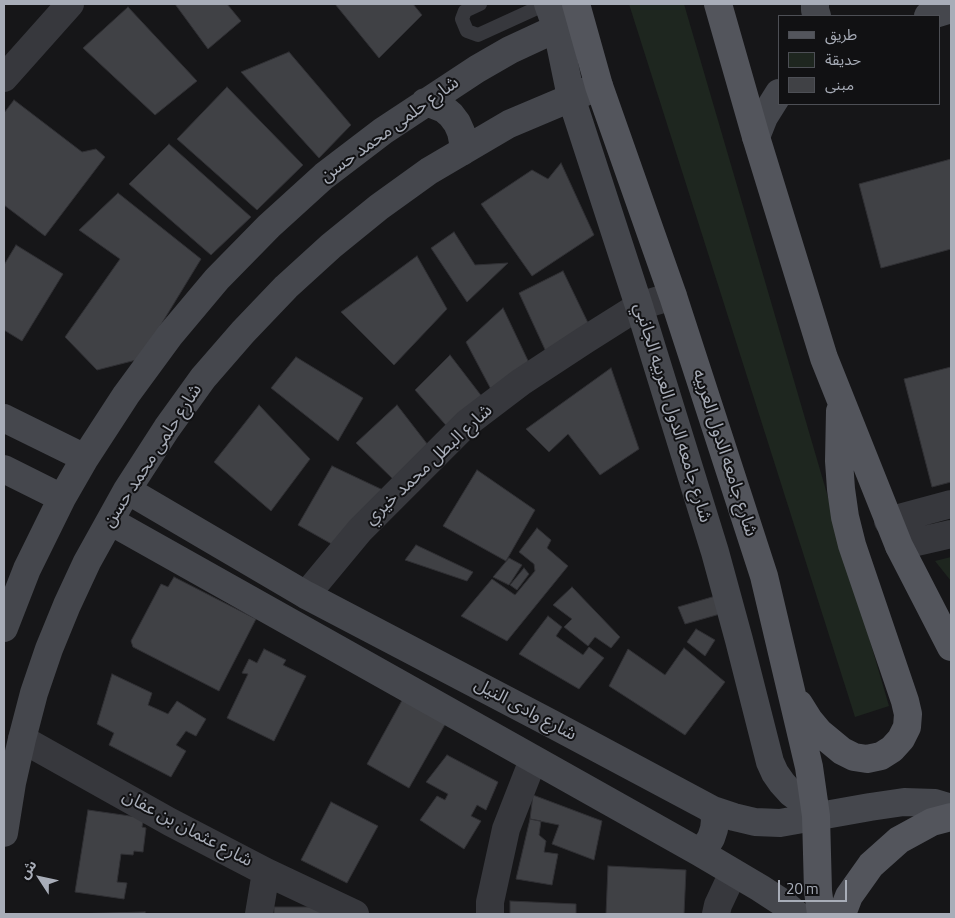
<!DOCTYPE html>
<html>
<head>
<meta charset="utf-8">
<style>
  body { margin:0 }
  #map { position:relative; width:955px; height:918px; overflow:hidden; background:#161618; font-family:"Titillium Web","Noto Sans Arabic",sans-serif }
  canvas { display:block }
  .frame { position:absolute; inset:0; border:5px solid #a8adb8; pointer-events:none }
  .legend { position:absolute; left:778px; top:15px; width:162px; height:90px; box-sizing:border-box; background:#111113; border:1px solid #4d4f55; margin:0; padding:6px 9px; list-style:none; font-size:15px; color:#a8adb8 }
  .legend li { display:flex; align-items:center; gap:10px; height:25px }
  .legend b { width:25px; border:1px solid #4d4f55 }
  .north { position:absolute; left:15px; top:853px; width:50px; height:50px; -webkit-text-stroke:4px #111113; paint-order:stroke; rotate:305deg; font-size:14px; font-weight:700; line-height:20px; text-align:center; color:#a8adb8 }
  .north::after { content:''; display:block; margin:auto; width:18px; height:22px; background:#a8adb8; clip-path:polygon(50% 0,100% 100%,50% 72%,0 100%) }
  .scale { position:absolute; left:778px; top:880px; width:69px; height:22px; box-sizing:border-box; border:2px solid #a8adb8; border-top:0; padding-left:6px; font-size:15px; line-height:18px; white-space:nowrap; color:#a8adb8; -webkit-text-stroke:4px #111113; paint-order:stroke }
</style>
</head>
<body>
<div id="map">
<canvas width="955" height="918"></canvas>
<div class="frame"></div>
<ul class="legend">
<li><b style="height:6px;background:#53555c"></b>طريق</li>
<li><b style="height:14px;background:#1e261f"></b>حديقة</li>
<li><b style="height:14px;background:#404145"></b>مبنى</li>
</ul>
<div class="north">ش</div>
<div class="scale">20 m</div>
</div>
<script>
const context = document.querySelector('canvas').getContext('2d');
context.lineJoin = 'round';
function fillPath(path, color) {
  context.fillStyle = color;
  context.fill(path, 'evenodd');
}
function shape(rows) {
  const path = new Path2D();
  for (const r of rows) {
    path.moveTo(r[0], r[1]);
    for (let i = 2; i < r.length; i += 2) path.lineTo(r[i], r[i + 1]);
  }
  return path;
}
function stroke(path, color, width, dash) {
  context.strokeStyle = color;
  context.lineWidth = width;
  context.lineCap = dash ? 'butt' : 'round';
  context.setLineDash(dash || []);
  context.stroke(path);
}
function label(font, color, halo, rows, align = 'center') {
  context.font = font + ' "Titillium Web","Noto Sans Arabic",sans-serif';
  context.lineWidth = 4;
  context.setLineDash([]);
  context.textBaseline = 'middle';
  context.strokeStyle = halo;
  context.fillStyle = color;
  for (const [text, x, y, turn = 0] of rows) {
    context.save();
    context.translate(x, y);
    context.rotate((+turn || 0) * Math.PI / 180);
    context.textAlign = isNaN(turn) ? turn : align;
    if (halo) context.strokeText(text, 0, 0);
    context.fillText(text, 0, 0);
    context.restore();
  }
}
fillPath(shape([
  [629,4,684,4,889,706,855,717],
  [951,557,951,581,935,561]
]), '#1e261f');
const building = shape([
  [175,4,227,4,241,21,208,49,175,4],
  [335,4,413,4,422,15,379,58,335,4],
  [128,7,197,81,155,115,83,48,128,7],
  [289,52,351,125,319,158,241,72,289,52],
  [227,87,303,165,257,210,177,139,227,87],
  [14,100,82,152,96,149,105,157,45,236,4,205,4,113,14,100],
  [169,144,251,217,211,255,129,184,169,144],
  [951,159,951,249,881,268,859,184,951,159],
  [561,163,594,235,532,276,481,204,532,170,548,179,561,163],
  [118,193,201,259,140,359,97,370,65,337,120,259,79,230,118,193],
  [454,232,475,265,508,263,467,302,431,248,454,232],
  [16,245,63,274,22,341,4,330,4,265,16,245],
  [417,256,447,309,394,365,341,312,417,256],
  [563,271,590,327,548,356,519,293,563,271],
  [503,308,531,367,494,395,466,342,503,308],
  [450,355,483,398,451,431,415,390,450,355],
  [296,357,363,398,338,441,271,388,296,357],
  [951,367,951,482,932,487,904,379,951,367],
  [611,368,639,449,600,475,568,434,549,452,526,429,611,368],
  [259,405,310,459,271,511,214,462,259,405],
  [397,405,428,445,396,482,356,443,397,405],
  [332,466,385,491,337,547,298,525,332,466],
  [477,470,535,510,506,561,443,526,477,470],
  [537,528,551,540,547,548,568,566,507,641,461,616,492,579,515,595,535,571,534,564,519,552,537,528],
  [416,545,473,572,467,581,405,560,416,545],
  [509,558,522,565,509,585,493,577,509,558],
  [524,568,529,574,517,590,510,585,524,568],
  [174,577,256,619,219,691,133,647,131,641,161,584,168,587,174,577],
  [572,587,620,637,611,648,595,637,588,646,564,627,572,619,553,605,572,587],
  [719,595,727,612,685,624,678,607,719,595],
  [548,616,562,627,556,636,583,655,589,647,604,658,579,689,519,654,548,616],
  [696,629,715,640,705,656,687,642,696,629],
  [684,648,725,682,685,735,609,686,628,649,665,675,684,648],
  [264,649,286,660,283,665,306,676,274,741,227,718,248,674,242,673,249,659,257,663,264,649],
  [112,674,152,693,148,705,168,714,177,701,206,719,196,736,186,731,176,745,186,751,171,777,109,745,114,733,97,724,112,674],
  [405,695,447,721,409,788,367,764,405,695],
  [447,755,498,782,486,810,477,805,471,816,481,821,464,849,420,820,437,796,445,800,448,794,426,782,447,755],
  [533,795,602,821,594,860,552,844,559,825,530,819,533,795],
  [331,802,378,826,347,883,301,860,331,802],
  [88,810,144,818,142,827,146,828,143,852,134,851,133,855,121,854,117,882,127,883,124,899,75,892,88,810],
  [530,819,541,821,539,835,546,841,544,852,558,854,552,885,516,879,530,819],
  [608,866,686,870,684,914,606,914,608,866],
  [510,901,576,904,576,914,510,914,510,901],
  [274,907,324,907,324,914,274,914,274,907],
  [145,912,145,914,70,914,145,912]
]);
fillPath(building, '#404145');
stroke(building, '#303034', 1);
stroke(shape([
  [480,4,465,11,462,19,467,31,478,35,546,4]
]), '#37383d', 14);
stroke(shape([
  [4,78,70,4],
  [888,521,951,504],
  [899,546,951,534],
  [306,595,360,530,467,423,521,382,585,340,639,306,673,296],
  [22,739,170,822,266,872,355,914],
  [259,914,266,872],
  [490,914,490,902,506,829,533,760],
  [716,914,718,905,733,873]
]), '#37383d', 28);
stroke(shape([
  [548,4,557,29,571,97,639,306,715,552,739,640,770,762,775,773,782,783,791,793,802,801,815,806],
  [815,4,815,10,817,16],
  [928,16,951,9],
  [425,102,434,105,444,109,451,115,457,123,461,132,463,142,462,152],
  [756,137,764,117,779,93],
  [4,418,85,458],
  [4,469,62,498],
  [127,490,306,595,552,724,713,810,734,817,755,822,780,823,870,807,904,802,935,803,951,808],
  [110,521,699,852,760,888,783,903,796,914],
  [4,628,27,569,62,498,85,458,126,395,170,335,217,279,269,226,324,176,383,131,477,69,510,50,579,18],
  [4,833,12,783,22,739,34,693,49,649,67,605,87,562,127,490,167,428,203,378,243,332,286,287,331,246,379,207,429,171,509,124,599,86],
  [699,852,706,846,711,838,714,829,715,820,713,810]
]), '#45474d', 28);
stroke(shape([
  [576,4,599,86,673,296,764,576,809,767,816,816,818,891,821,914],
  [718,4,756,137,824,358,899,546,951,647],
  [799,704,809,720,819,732,842,751,854,757,867,759,881,756,892,749,901,739,907,727,908,714,905,701,852,545,845,517,841,489,839,461,840,411],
  [842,914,849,896,871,865,899,840,932,822,951,817]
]), '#53555c', 28);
label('18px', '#a8adb8', '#111113', [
  ["شارع حلمى محمد حسن",390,130,-36],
  ["شارع جامعه الدول العربيه الجانبي",672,413,73],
  ["شارع جامعه الدول العربيه",724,453,72],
  ["شارع حلمى محمد حسن",153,456,-57],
  ["شارع البطل محمد خيري",429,465,-43],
  ["شارع وادى النيل",525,710,28],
  ["شارع عثمان بن عفان",187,829,28]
]);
</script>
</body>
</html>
